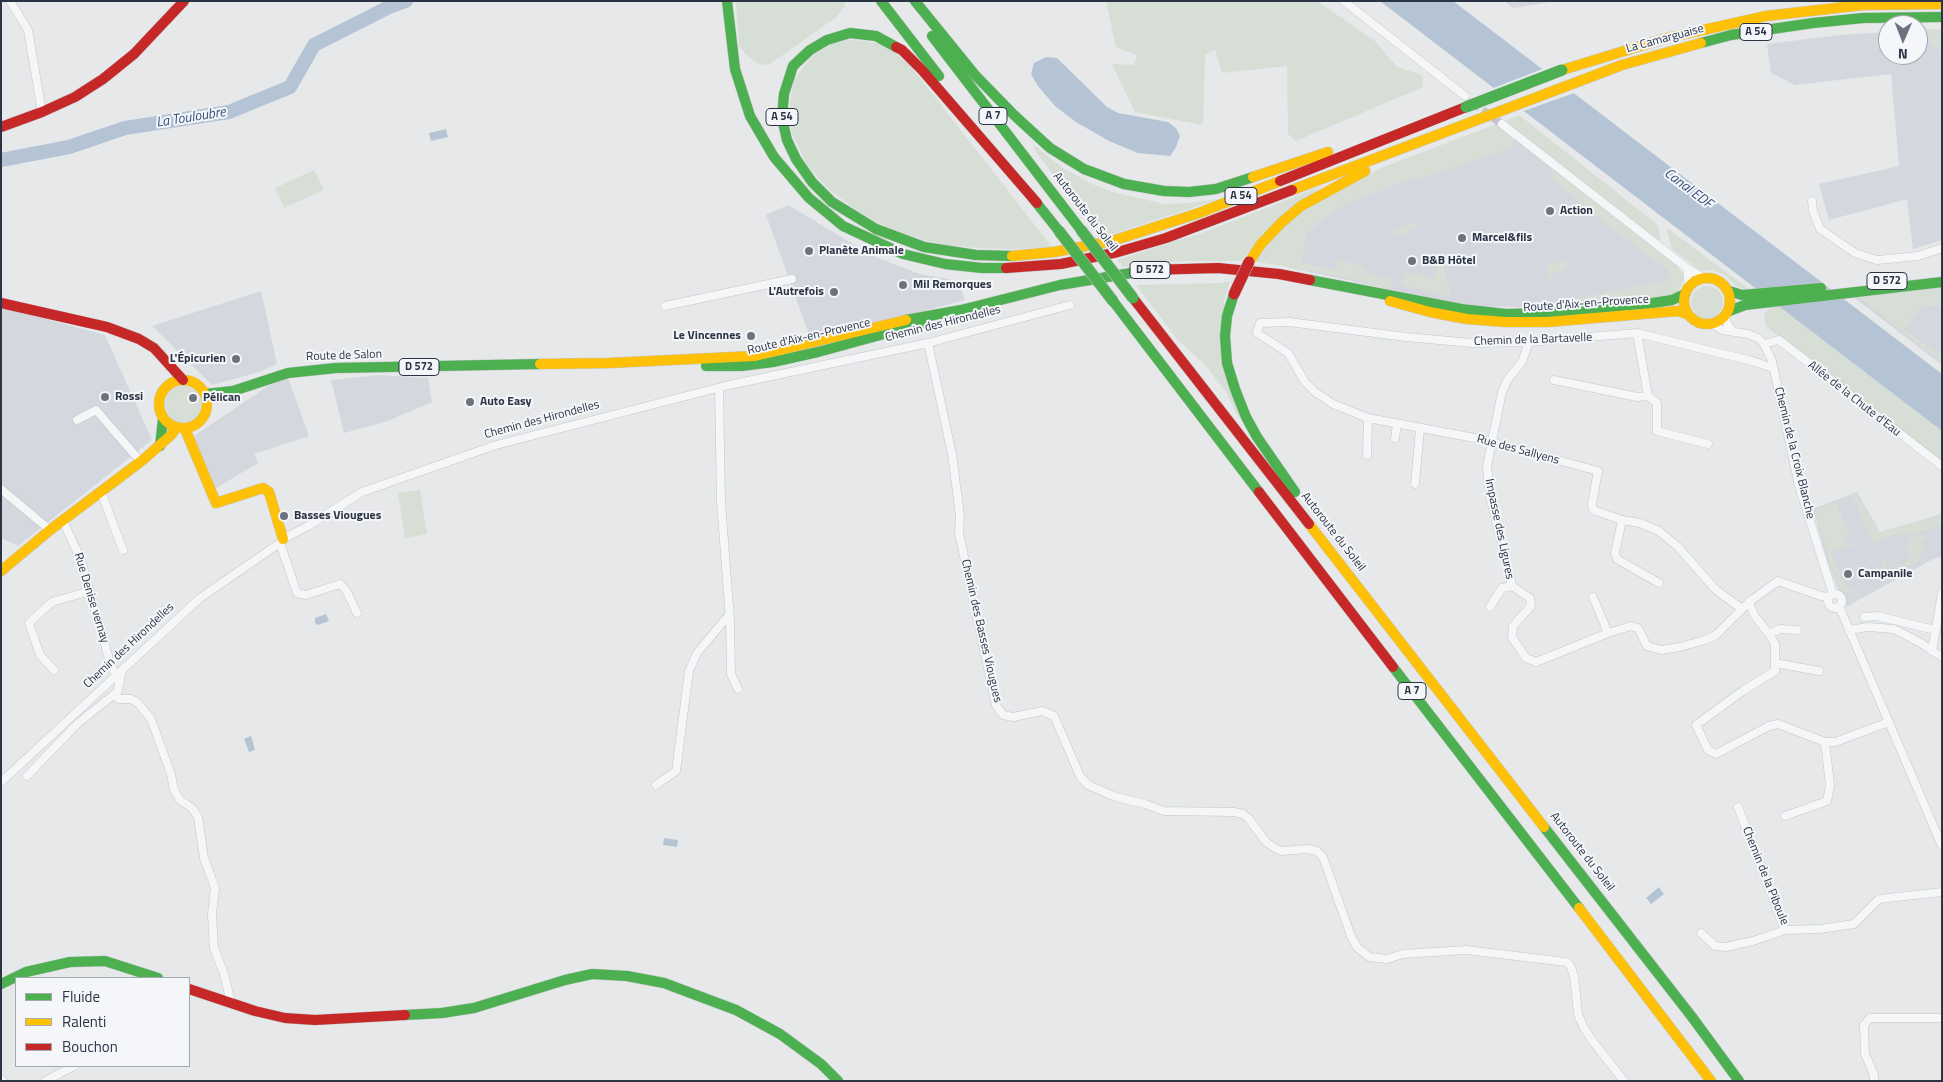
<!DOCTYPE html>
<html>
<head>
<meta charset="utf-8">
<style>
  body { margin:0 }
  #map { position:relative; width:1943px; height:1082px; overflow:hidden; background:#e6e8ea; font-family:"Titillium Web",sans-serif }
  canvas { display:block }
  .frame { position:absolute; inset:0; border:2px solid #2b3445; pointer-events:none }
  .legend { position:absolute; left:15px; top:977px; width:175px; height:90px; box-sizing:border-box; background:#f4f6f9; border:1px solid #a4a8b1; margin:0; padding:6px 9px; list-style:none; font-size:15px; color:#2b3445 }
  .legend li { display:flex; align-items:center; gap:10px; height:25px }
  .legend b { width:25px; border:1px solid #a4a8b1 }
  .north { position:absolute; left:1878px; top:15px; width:50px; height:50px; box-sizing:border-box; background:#f4f6f9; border:1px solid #a4a8b1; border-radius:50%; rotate:181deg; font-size:14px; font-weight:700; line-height:20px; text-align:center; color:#2b3445 }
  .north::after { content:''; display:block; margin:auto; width:18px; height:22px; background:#6c737f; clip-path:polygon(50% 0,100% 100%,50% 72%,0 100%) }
</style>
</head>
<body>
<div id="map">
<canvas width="1943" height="1082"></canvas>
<div class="frame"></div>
<ul class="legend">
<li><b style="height:6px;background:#4caf50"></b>Fluide</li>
<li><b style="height:6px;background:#ffc107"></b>Ralenti</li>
<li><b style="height:6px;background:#c62828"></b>Bouchon</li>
</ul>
<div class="north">N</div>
</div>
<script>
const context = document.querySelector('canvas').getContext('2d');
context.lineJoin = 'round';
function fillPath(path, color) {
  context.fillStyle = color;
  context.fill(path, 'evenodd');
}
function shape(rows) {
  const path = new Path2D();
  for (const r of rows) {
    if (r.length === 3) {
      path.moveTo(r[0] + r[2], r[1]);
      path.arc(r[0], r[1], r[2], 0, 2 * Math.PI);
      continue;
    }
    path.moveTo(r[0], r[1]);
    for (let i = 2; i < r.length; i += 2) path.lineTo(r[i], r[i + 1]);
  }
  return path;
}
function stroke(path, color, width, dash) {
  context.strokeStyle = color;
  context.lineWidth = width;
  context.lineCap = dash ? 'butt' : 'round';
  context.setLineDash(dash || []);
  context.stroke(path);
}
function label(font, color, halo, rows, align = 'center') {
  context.font = font + ' "Titillium Web",sans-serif';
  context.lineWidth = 4;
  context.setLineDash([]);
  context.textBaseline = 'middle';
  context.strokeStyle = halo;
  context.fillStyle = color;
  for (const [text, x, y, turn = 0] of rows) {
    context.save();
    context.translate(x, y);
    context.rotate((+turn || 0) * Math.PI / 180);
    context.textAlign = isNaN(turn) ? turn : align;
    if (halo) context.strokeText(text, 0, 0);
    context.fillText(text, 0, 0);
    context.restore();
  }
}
fillPath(shape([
  [1504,1,1557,1,1513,8],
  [1888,32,1888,55,1918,55,1918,32,1942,34,1942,240,1913,249,1907,199,1829,220,1819,184,1899,166,1891,74,1795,85,1771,73,1767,44,1841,35],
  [1515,139,1677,266,1683,275,1682,285,1548,308,1483,306,1452,303,1287,267,1298,222],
  [788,205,875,257,920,274,958,281,965,300,811,340,766,215],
  [1942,286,1942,365,1852,296],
  [261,291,277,364,259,372,212,385,152,326],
  [1,307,105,335,152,440,18,546,1,538],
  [379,375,428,378,432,402,388,421,344,433,331,380],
  [288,378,309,436,254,454,258,463,213,490,194,436,268,386],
  [1857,492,1880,532,1942,514,1942,557,1935,558,1846,607,1828,563,1813,509]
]), '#d4d7dd');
fillPath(shape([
  [736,1,846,1,843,9,835,18,770,64,759,65,752,60,739,47],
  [1106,1,1317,1,1375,41,1397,67,1422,75,1423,87,1296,141,1288,134,1287,66,1222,73,1215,49,1205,55,1203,125,1135,112,1112,64,1134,65,1137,55,1116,47],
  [1926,29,1942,29,1942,50,1932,46],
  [848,40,866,41,882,45,894,52,909,64,1052,247,1012,249,978,248,952,246,923,240,899,232,864,216,831,191,819,179,806,163,792,133,789,119,791,94,795,79,805,65,815,54,833,44],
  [1519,115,1657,224,1661,239,1658,241,1505,121],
  [1499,123,1510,132,1514,147,1419,179,1416,177,1345,204,1306,233,1302,263,1336,269,1338,260,1363,266,1368,273,1393,280,1390,289,1339,276,1253,261,1298,212,1349,183,1381,168],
  [1034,145,1063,168,1092,184,1113,192,1164,204,1190,203,1219,199,1104,237,1060,184,1034,149],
  [1553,169,1677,266,1683,275,1682,285,1676,293,1665,297,1548,308,1548,304,1665,281,1669,276,1668,270,1595,216,1549,175],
  [314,170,324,190,284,208,275,188],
  [1322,186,1263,233,1241,261,1181,261,1123,267,1117,260,1205,232],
  [1416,222,1417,226,1404,234,1395,234,1390,232],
  [1666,227,1750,290,1746,290,1737,286,1723,274,1712,270,1702,271,1672,249],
  [1439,262,1442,262,1452,297,1401,285,1406,273,1408,272,1435,279],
  [1566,262,1567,269,1551,274,1551,279,1547,278,1549,274,1547,264],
  [1230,281,1224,302,1240,419,1235,411,1227,393,1205,365,1177,339,1136,285,1222,283],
  [1707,302,16],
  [1942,289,1942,306,1924,306,1904,329,1942,357,1942,363,1856,295],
  [1774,302,1942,431,1942,461,1768,328,1765,323,1764,315],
  [183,404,18],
  [420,490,427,534,405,538,398,493],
  [1856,493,1879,532,1942,515,1942,524,1936,525,1934,528,1930,530,1904,535,1897,534,1873,544,1852,495],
  [1836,502,1850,536,1844,538,1844,544,1851,542,1853,546,1834,550,1832,556,1847,590,1853,588,1854,591,1849,594,1840,589,1833,572,1815,510],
  [1923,534,1925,540,1919,542,1920,546,1924,545,1925,547,1920,551,1922,559,1886,579,1880,576,1885,573,1881,563,1885,561,1887,566,1885,567,1889,571,1908,561,1907,559,1915,558,1913,555,1910,557,1905,546,1913,542,1908,537]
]), '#d6ded6');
fillPath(shape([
  [1380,1,1453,1,1942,374,1942,431],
  [1046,57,1057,58,1107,107,1118,113,1168,122,1176,128,1180,136,1176,147,1170,156,1138,153,1109,141,1076,122,1055,106,1038,86,1031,74,1034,63],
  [446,129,448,137,431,141,429,133],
  [326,614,329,621,318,625,315,623,315,618],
  [251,736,255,750,249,752,244,739],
  [664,838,678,840,677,847,663,845],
  [1659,887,1664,894,1651,904,1646,898]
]), '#b4c4d5');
fillPath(shape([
  [1545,68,1577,92,1521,112,1491,89]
]), '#e6e8ea');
stroke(shape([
  [1,160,69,147,125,128,229,112,290,87,314,45,389,7,406,1]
]), '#b4c4d5', 14);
stroke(shape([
  [1473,103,1502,124]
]), '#c1c4c9', 8, [8, 4]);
const street = shape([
  [10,1,28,30,42,112],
  [1344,1,1465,96],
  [1502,124,1687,268,1704,278],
  [1812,201,1813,211,1820,229,1855,253,1877,260,1918,256,1942,248],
  [1687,268,1689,286],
  [665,306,792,279],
  [1725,317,1728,325,1734,332],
  [1713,324,1722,330,1748,334,1758,338,1764,344,1772,361,1799,486,1833,594],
  [928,343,952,454,960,516,959,533,996,705,1003,715,1013,717,1042,711,1054,716,1080,776,1088,785,1116,797,1145,804,1164,811,1234,812,1243,814,1249,819,1266,842,1275,848,1281,851,1308,849,1317,851,1323,857,1351,936,1357,947,1369,957,1387,959,1403,954,1466,950,1566,962,1570,965,1574,976,1578,1014,1583,1026,1591,1039,1624,1081],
  [1764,344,1779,340,1942,466],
  [1554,380,1637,397,1648,396,1637,333],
  [719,388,721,502,730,620,731,674,738,689],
  [1648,396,1657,403,1657,431,1708,444],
  [77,420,96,410,141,462],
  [1395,438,1397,424],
  [1367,455,1368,418],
  [1415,484,1420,428],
  [1,489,50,530],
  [101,492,123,550],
  [1622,520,1615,553,1617,559,1659,583],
  [63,521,81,560,111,666,117,676],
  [280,543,297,593,306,595,340,584,346,590,357,613],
  [1512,586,1490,496,1487,466,1502,392,1508,379,1522,362,1529,342],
  [1835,601,7],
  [1593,597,1608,633],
  [1749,602,1754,615,1769,634,1775,644,1775,671,1744,690,1696,725,1708,750,1716,754,1769,726,1778,724,1825,742,1835,742,1889,722],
  [1839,606,1942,846],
  [1490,607,1502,588,1512,586,1530,598,1531,606,1513,626,1512,637,1526,658,1536,662,1608,633,1631,626,1638,628,1647,646,1661,650,1680,647,1705,640,1716,635,1749,602,1778,581,1821,596,1829,597],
  [1742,609,1716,590,1678,547,1659,531,1640,523,1622,520,1593,510,1592,504,1598,471,1480,439,1368,418,1333,404,1315,392,1305,382,1288,353,1257,333,1260,323,1289,322,1406,337,1472,343,1529,342,1637,333,1752,361,1773,368],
  [1864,617,1877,616,1935,630],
  [1849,630,1868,627,1894,629,1919,642,1942,657],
  [1769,634,1780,629,1797,630],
  [1932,651,1942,593],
  [1775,663,1819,671],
  [54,670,40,655,29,623,52,602,90,591],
  [122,671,116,697,119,699,131,699,138,703,151,719,171,774,174,790,180,800,192,808,198,817,204,858,215,888,212,914,214,948,224,974,231,1003],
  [27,776,77,724,117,692],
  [1,782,200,598,280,543,283,539,308,526,362,492,496,445,729,385,928,343,1070,305],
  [656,785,676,771,689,671,697,653,729,615],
  [1738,807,1785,930,1820,929,1854,924,1879,899,1942,892],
  [1785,816,1827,801,1830,785,1825,742],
  [1701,933,1715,946,1726,947,1753,941,1785,930],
  [1,1079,3,1081],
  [45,1081,74,1066],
  [1874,1081,1874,1075,1865,1054,1864,1025,1870,1018,1942,1018]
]);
const fast = shape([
  [727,1,735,69,750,116,774,157,809,198,843,226,903,254,945,264,982,268,1006,268],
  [881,1,939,76],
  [915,1,975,75,1014,115,1050,148,1084,169,1124,184,1164,191,1189,192,1216,189,1253,177],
  [932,36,1081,230],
  [1701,43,1731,35,1813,23,1863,18,1942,17],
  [896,47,876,36,850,33,827,40,810,50,793,66,784,94,782,118,787,140,796,159,812,182,832,202,876,229,924,247,976,255,1012,256],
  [1031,196,1059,231],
  [1310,280,1461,309,1506,314,1544,313,1653,303,1672,300,1685,294],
  [1729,291,1742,295,1821,288],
  [1234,294,1227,316,1225,336,1227,363,1235,389,1246,417,1257,437,1295,492],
  [1113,301,1259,492],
  [1729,311,1745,305,1942,282],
  [906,320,961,310,1060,285,1149,270],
  [706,366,741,366,773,362,818,352,924,323],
  [205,394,233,391,288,373,336,368,540,364],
  [160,446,163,419],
  [1393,667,1579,908],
  [1544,827,1692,1017,1739,1081],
  [1,984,26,972,70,962,105,961,158,978],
  [405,1015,442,1013,474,1008,565,980,592,974,627,976,664,983,736,1010,780,1034,821,1064,838,1081]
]);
const slow = shape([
  [1562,70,1667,38,1766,16,1863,5,1942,4],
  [1253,177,1328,152],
  [1292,190,1622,65,1701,43],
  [1012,256,1054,252,1112,241,1199,213,1280,181],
  [1249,262,1261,244,1281,223,1301,206,1365,171],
  [1707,301,23],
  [1390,301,1430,312,1467,319,1506,322,1547,322,1678,311,1687,314],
  [540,364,609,363,755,356,906,320],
  [183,404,24],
  [185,429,216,503,263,488,269,492,283,539],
  [1309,524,1544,827],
  [1,571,50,530,144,459,171,435,176,428],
  [1579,908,1711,1081]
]);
const jam = shape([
  [896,47,902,50,922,70,1037,203],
  [1,127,42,112,75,97,103,79,134,54,184,1],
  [1280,181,1466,107],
  [1006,268,1061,264,1118,252,1166,238,1292,190],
  [1149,270,1218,268,1279,274,1310,280],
  [1133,298,1309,524],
  [1,303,107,327,139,339,154,348,183,380],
  [1259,492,1393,667],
  [189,989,255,1011,285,1018,315,1020,405,1015]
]);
stroke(street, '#c4c6c8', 9);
stroke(fast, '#c4c6c8', 11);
stroke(slow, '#c4c6c8', 11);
stroke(jam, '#c4c6c8', 11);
stroke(street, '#f5f6f7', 8);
stroke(fast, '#4caf50', 10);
stroke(slow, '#ffc107', 10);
stroke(jam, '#c62828', 10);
const fastBridge = shape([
  [1466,107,1562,70],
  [1081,230,1133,298],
  [1059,231,1113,301]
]);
const jamBridge = shape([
  [1234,294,1249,262]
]);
stroke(fastBridge, '#b8bbbf', 12, []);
stroke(jamBridge, '#b8bbbf', 12, []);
stroke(fastBridge, '#4caf50', 11);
stroke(jamBridge, '#c62828', 11);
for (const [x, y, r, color] of [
  [1550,211,5,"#6c737f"],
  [1462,238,5,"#6c737f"],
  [809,251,5,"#6c737f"],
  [1412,261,5,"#6c737f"],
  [903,285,5,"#6c737f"],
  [834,292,5,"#6c737f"],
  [751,336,5,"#6c737f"],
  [236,359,5,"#6c737f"],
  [105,397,5,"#6c737f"],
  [193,398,5,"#6c737f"],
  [470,402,5,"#6c737f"],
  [284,516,5,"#6c737f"],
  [1848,574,5,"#6c737f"]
]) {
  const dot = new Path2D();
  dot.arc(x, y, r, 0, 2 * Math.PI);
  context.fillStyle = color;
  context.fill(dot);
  stroke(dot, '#f4f6f9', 2);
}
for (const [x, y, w] of [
  [1756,32,32],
  [993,116,28],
  [782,117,32],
  [1241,196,32],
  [1150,270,40],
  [1887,281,40],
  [419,367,40],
  [1412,691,28]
]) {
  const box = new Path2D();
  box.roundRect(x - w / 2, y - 8.5, w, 17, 4);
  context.fillStyle = '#f4f6f9';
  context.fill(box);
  stroke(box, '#2b3445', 1);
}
label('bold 11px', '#2b3445', null, [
  ["A 54",1756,32],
  ["A 7",993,116],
  ["A 54",782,117],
  ["A 54",1241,196],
  ["D 572",1150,270],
  ["D 572",1887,281],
  ["D 572",419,367],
  ["A 7",1412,691]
]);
label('12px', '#2b3445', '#f4f6f9', [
  ["La Camarguaise",1665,39,-15],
  ["Autoroute du Soleil",1085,212,52],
  ["Route d'Aix-en-Provence",1586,304,-4],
  ["Chemin des Hirondelles",943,324,-14],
  ["Route d'Aix-en-Provence",809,337,-13],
  ["Chemin de la Bartavelle",1533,340,-2],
  ["Route de Salon",344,356,-2],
  ["Allée de la Chute d'Eau",1854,399,38],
  ["Chemin des Hirondelles",542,420,-15],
  ["Rue des Sallyens",1518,450,15],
  ["Chemin de la Croix Blanche",1794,453,76],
  ["Impasse des Ligures",1499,529,78],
  ["Autoroute du Soleil",1333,532,52],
  ["Rue Denise vernay",91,598,73],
  ["Chemin des Basses Viougues",981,631,77],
  ["Chemin des Hirondelles",129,646,-43],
  ["Autoroute du Soleil",1582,852,52],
  ["Chemin de la Piboule",1765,876,68]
]);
label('bold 12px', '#2b3445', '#f4f6f9', [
  ["Action",1560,211],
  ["Marcel&fils",1472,238],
  ["Planète Animale",819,251],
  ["B&B Hôtel",1422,261],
  ["Mil Remorques",913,285],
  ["L'Autrefois",824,292,"right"],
  ["Le Vincennes",741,336,"right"],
  ["L'Épicurien",226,359,"right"],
  ["Rossi",115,397],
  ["Pélican",203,398],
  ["Auto Easy",480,402],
  ["Basses Viougues",294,516],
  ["Campanile",1858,574]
], 'left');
label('italic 14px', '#34527a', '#f4f6f9', [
  ["La Touloubre",191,118,-9],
  ["Canal EDF",1688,189,37]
]);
</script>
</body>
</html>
